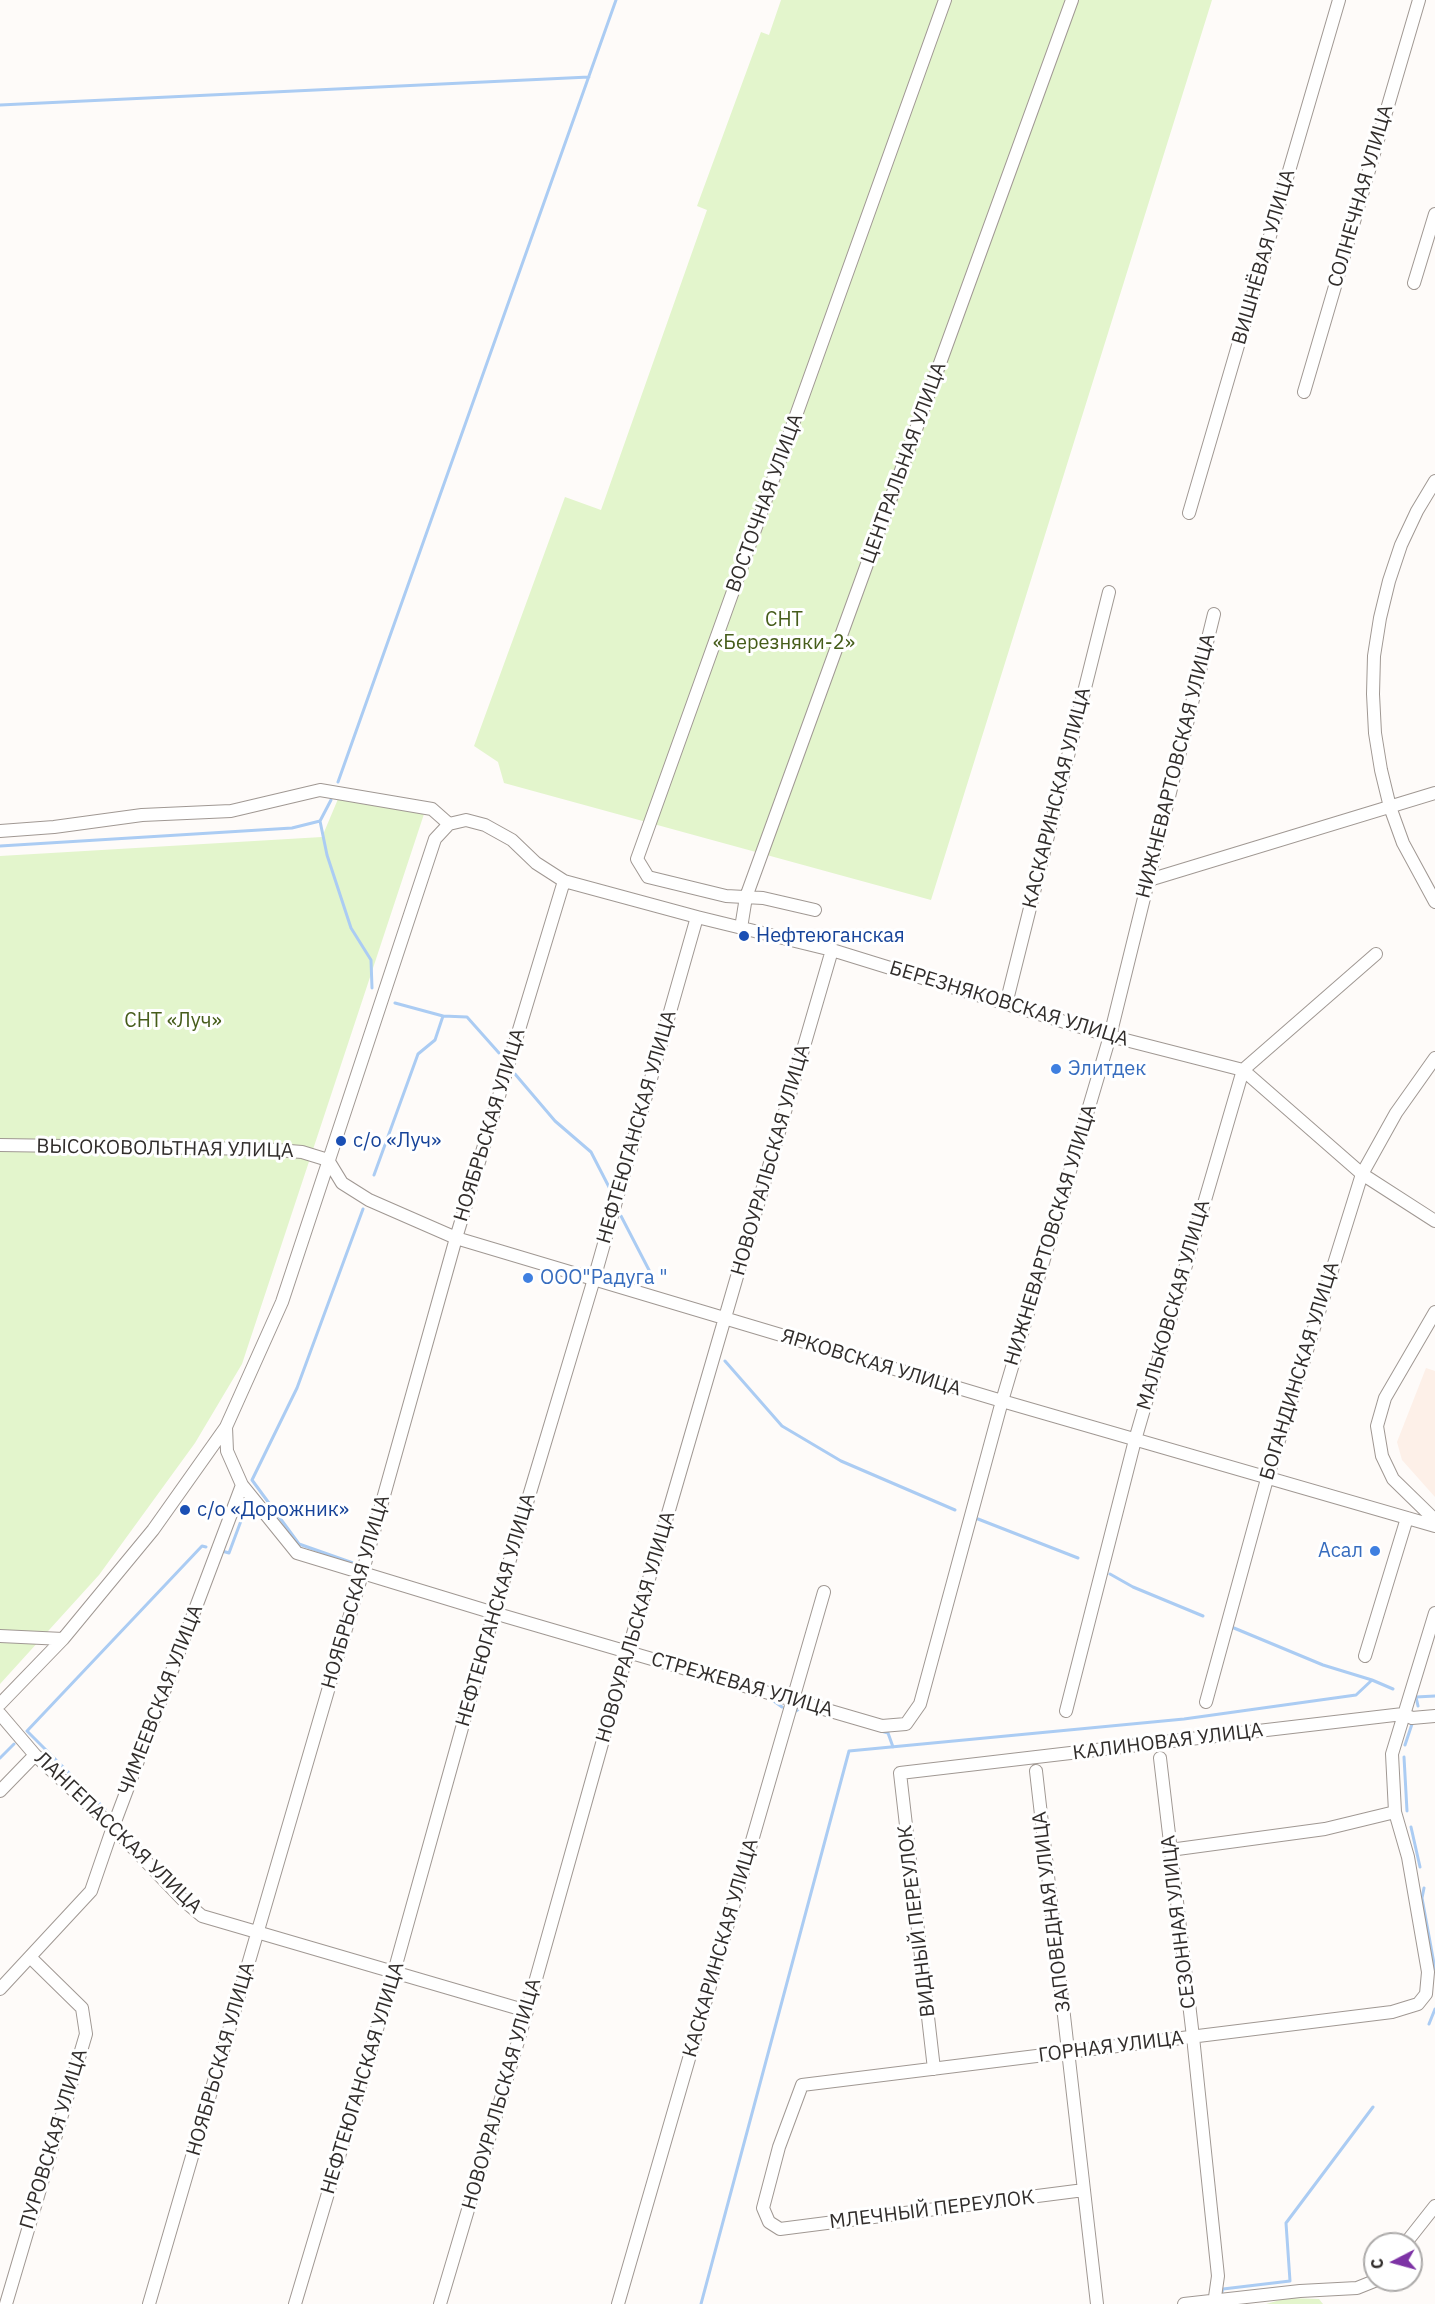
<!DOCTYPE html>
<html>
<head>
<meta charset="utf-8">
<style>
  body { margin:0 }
  #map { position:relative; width:1435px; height:2304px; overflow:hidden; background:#fefbf9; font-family:"IBM Plex Sans",sans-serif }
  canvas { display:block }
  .north { position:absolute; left:1363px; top:2232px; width:60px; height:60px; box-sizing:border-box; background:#fff; border:2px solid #adabaa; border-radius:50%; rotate:264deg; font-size:16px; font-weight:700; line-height:24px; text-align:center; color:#312d2b }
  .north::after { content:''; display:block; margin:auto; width:21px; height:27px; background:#7d33a5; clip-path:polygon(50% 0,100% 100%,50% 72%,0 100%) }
</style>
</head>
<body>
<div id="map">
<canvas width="1435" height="2304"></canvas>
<div class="north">С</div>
</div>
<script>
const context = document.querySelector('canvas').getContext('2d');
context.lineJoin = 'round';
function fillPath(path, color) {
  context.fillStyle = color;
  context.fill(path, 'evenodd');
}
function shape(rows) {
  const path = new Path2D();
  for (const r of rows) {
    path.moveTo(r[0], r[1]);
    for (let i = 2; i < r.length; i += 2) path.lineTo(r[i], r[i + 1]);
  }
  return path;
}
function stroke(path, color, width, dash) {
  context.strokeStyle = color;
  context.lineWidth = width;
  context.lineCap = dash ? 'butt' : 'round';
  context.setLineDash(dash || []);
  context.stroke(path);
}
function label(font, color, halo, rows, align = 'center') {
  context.font = font + ' "IBM Plex Sans",sans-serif';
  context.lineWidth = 6;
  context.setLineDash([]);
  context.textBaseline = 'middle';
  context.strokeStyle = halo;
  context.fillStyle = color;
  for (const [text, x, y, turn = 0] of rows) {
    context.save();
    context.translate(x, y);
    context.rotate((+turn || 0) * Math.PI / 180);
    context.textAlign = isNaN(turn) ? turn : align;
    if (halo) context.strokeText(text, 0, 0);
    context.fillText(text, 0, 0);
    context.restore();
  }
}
fillPath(shape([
  [1426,1368,1435,1371,1435,1497,1402,1460,1397,1442]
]), '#fdf0e8');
fillPath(shape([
  [781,0,1212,0,931,900,504,783,498,762,474,746,565,497,601,510,707,210,697,206,761,32,769,35],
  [338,799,424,814,242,1364,195,1443,99,1575,0,1684,0,856,322,837],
  [1287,2298,1319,2299,1323,2304,1266,2304]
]), '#e3f5cc');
stroke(shape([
  [0,105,589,77],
  [338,782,616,0],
  [320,821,327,855,351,928,371,960,372,988],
  [0,846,292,828,320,821,331,800],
  [395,1003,443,1016,467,1017,499,1053],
  [515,1074,555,1121,591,1152,610,1189],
  [374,1175,418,1054,435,1040,443,1016],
  [621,1216,650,1272],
  [725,1361,782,1426,841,1461,955,1510],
  [978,1519,1078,1558],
  [222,1551,229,1553,248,1502],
  [353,1563,299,1544,252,1480,297,1388,363,1209],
  [1110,1574,1133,1587,1203,1616],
  [1234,1628,1323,1665,1372,1680],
  [771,1699,782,1707],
  [1418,1706,1416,1697,1435,1696],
  [796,1711,803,1706],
  [881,1731,888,1733,893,1747],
  [1405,1745,1413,1721],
  [1404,1757,1407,1811],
  [0,1758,14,1744],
  [105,1809,27,1731,202,1546,206,1547],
  [1411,1827,1420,1867],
  [1424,1888,1422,1898,1435,1969],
  [1429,2024,1435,2009],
  [1222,2292,1223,2289,1290,2281,1286,2223,1373,2107],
  [701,2304,849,1751,1184,1719,1356,1695,1372,1680,1393,1689]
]), '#abccf3', 3);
const minor = shape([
  [1414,283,1435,214],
  [1304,392,1419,0],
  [1435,481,1417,511,1401,545,1389,581,1380,618,1374,656,1373,694,1375,733,1381,770,1390,807,1403,843,1435,902],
  [1189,513,1339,0],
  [449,824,466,820,485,825,512,840,536,863,564,881,697,917,832,950,1110,1036,1243,1070,1362,1174,1435,1221],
  [0,831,54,827,142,815,231,811,320,790,432,809,449,824],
  [1149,880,1435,793],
  [815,910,763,898,726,896,648,877,637,859,945,0],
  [741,928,746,897,1072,0],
  [1006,1004,1109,592],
  [0,1145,264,1149,302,1152,328,1160],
  [328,1160,342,1183,369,1200,456,1238,1002,1401,1435,1526],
  [1435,1312,1385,1398,1377,1426,1382,1456,1393,1479,1435,1520],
  [226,1427,227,1451,242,1485,297,1553,494,1613,882,1726,906,1724,920,1704,1002,1401,1110,1036,1214,614],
  [0,1636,63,1639],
  [1365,1656,1407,1518],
  [1206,1702,1267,1479,1362,1174,1396,1113,1435,1058],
  [0,1704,63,1639,153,1530,226,1427,282,1302,435,839,449,824],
  [1066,1711,1135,1440,1243,1070,1376,954],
  [0,1714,35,1755,113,1827,183,1900,202,1916,527,2011],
  [1160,1758,1193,2037,1218,2276,1214,2304],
  [1036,1771,1097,2304],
  [0,1791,35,1755],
  [1170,1850,1325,1829,1395,1812],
  [0,1989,91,1891,113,1827,242,1485],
  [934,2069,900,1773,1403,1714,1412,1718,1435,1716],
  [1084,2190,780,2229,769,2222,763,2208,779,2147,802,2085,1392,2012,1418,2004,1426,1994,1428,1972,1408,1857,1395,1812,1392,1754,1435,1613],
  [1405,2244,1435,2206],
  [6,2304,86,2034,82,2008,31,1958],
  [149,2304,362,1574,456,1238,564,881],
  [295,2304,394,1972,494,1613,594,1279,697,917],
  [440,2304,527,2011,628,1651,832,950],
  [618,2304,824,1592],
  [1184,2304,1300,2291,1357,2288,1377,2280]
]);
stroke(minor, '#a09893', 14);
stroke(minor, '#fff', 12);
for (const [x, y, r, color] of [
  [744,936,6,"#1a4fb4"],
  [1056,1069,6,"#3f7fe0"],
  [341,1141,6,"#1a4fb4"],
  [528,1278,6,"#3f7fe0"],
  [185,1510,6,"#1a4fb4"],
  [1375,1551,6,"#3f7fe0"]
]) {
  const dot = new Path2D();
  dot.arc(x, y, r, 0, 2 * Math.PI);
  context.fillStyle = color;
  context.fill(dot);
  stroke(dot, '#fff', 2);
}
label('20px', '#312d2b', '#fff', [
  ["СОЛНЕЧНАЯ УЛИЦА",1361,196,-74],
  ["ВИШНЁВАЯ УЛИЦА",1264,257,-74],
  ["ЦЕНТРАЛЬНАЯ УЛИЦА",904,463,-70],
  ["ВОСТОЧНАЯ УЛИЦА",765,503,-70],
  ["НИЖНЕВАРТОВСКАЯ УЛИЦА",1176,766,-76],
  ["КАСКАРИНСКАЯ УЛИЦА",1057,798,-76],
  ["БЕРЕЗНЯКОВСКАЯ УЛИЦА",1009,1004,17],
  ["НОЯБРЬСКАЯ УЛИЦА",490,1125,-73],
  ["НЕФТЕЮГАНСКАЯ УЛИЦА",637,1127,-74],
  ["ВЫСОКОВОЛЬТНАЯ УЛИЦА",165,1149,1],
  ["НОВОУРАЛЬСКАЯ УЛИЦА",771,1160,-74],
  ["НИЖНЕВАРТОВСКАЯ УЛИЦА",1051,1235,-73],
  ["МАЛЬКОВСКАЯ УЛИЦА",1174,1305,-74],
  ["ЯРКОВСКАЯ УЛИЦА",871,1363,17],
  ["БОГАНДИНСКАЯ УЛИЦА",1300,1371,-73],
  ["НОЯБРЬСКАЯ УЛИЦА",356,1592,-74],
  ["НЕФТЕЮГАНСКАЯ УЛИЦА",496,1610,-74],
  ["НОВОУРАЛЬСКАЯ УЛИЦА",636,1627,-74],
  ["СТРЕЖЕВАЯ УЛИЦА",742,1685,16],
  ["ЧИМЕЕВСКАЯ УЛИЦА",161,1700,-69],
  ["КАЛИНОВАЯ УЛИЦА",1168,1742,-7],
  ["ЛАНГЕПАССКАЯ УЛИЦА",118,1833,44],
  ["ЗАПОВЕДНАЯ УЛИЦА",1052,1912,-97],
  ["ВИДНЫЙ ПЕРЕУЛОК",917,1921,-97],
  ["СЕЗОННАЯ УЛИЦА",1179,1922,-97],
  ["КАСКАРИНСКАЯ УЛИЦА",721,1948,-74],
  ["ГОРНАЯ УЛИЦА",1111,2047,-7],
  ["НОЯБРЬСКАЯ УЛИЦА",221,2059,-74],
  ["НЕФТЕЮГАНСКАЯ УЛИЦА",363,2078,-73],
  ["НОВОУРАЛЬСКАЯ УЛИЦА",502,2094,-74],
  ["ПУРОВСКАЯ УЛИЦА",54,2139,-73],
  ["МЛЕЧНЫЙ ПЕРЕУЛОК",932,2210,-7]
]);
label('20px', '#465d1b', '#fff', [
  ["СНТ",784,620],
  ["«Березняки-2»",784,643],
  ["СНТ «Луч»",173,1021]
]);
label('20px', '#164399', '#fff', [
  ["Нефтеюганская",756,936],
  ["с/о «Луч»",353,1141],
  ["с/о «Дорожник»",197,1510]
], 'left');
label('20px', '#366cbe', '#fff', [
  ["Элитдек",1068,1069],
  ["ООО\"Радуга \"",540,1278],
  ["Асал",1363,1551,"right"]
], 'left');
</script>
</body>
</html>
